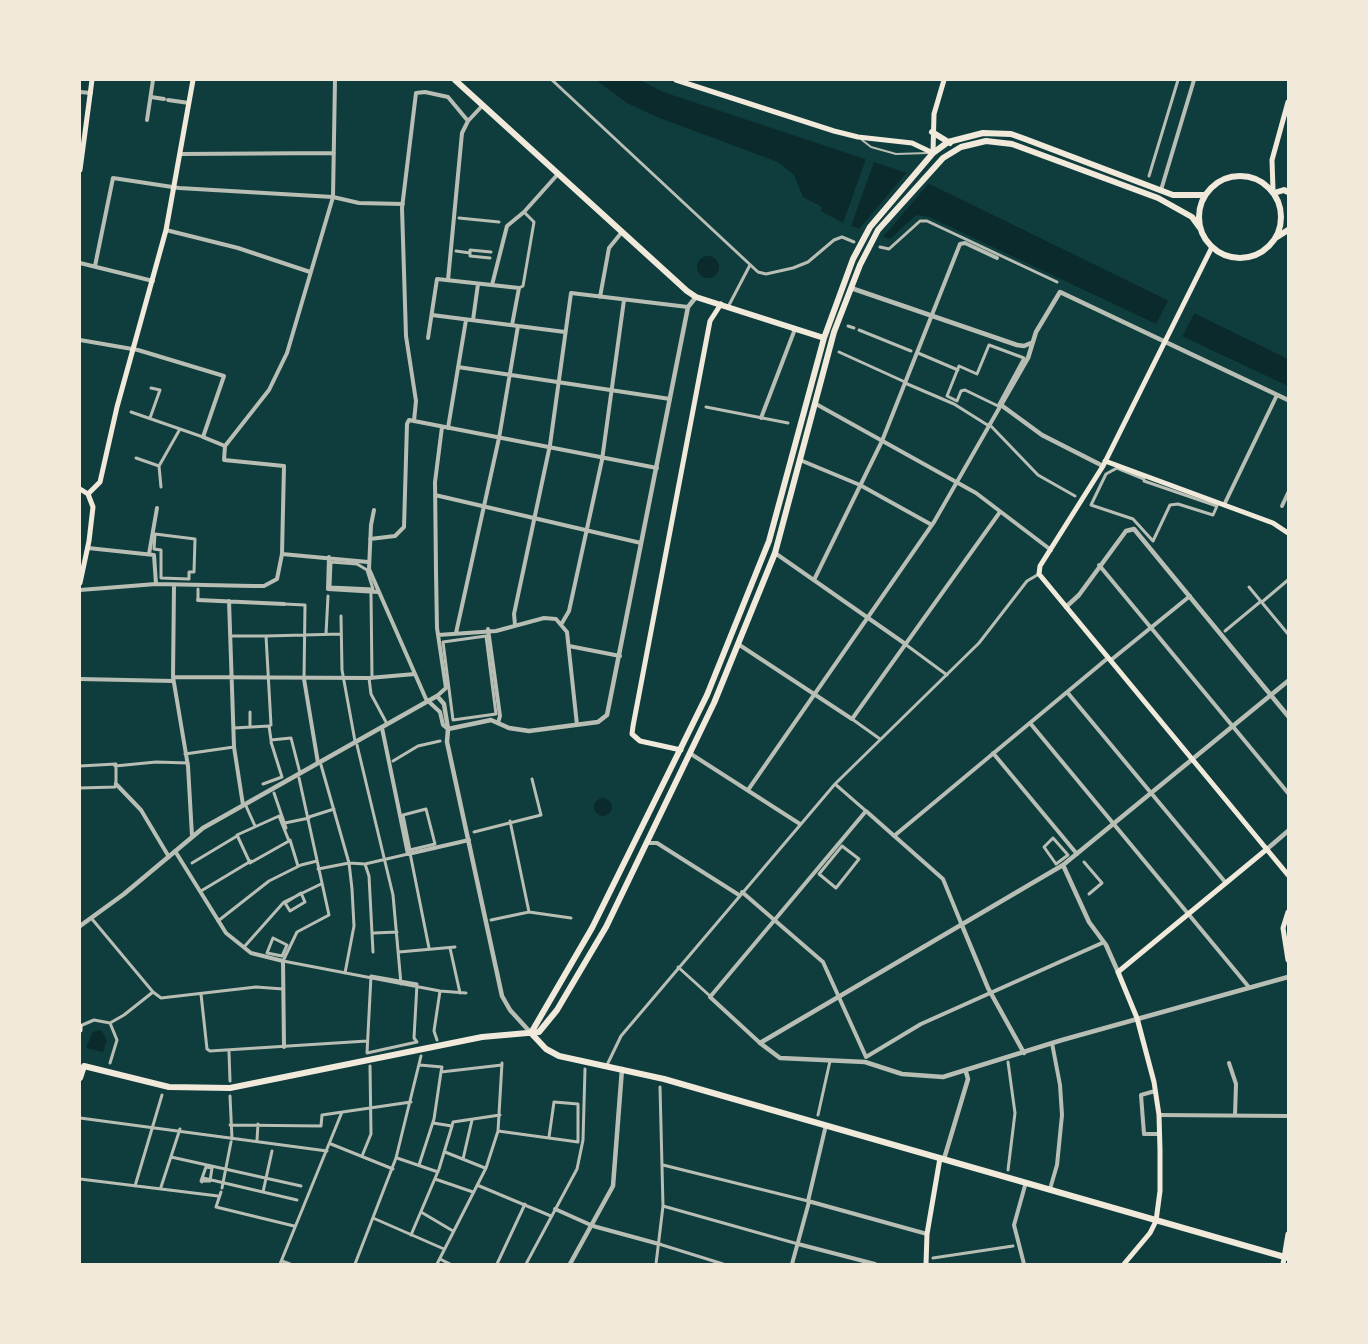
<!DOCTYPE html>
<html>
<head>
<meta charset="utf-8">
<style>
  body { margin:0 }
  #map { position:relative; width:1368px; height:1344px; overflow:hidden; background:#0f3d3e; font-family:"Noto Sans",sans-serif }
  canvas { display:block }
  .frame { position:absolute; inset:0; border:81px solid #f1e9da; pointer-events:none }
</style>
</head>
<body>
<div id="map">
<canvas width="1368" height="1344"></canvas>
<div class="frame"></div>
</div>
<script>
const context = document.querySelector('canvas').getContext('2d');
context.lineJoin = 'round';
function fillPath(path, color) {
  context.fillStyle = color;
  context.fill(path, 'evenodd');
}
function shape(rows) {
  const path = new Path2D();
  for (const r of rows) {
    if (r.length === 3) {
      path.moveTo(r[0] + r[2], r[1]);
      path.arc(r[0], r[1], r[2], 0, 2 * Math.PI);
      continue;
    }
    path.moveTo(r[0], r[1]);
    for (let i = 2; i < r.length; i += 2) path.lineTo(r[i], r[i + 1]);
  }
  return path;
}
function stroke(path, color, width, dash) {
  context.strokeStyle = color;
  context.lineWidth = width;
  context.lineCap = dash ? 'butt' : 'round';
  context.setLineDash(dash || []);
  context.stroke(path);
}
fillPath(shape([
  [596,80,640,80,663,92,907,173,1288,359,1288,386,929,217,916,215,890,239,843,223,821,211,822,207,803,197,794,175,778,162,657,117,627,103],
  [708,267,11],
  [603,807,9],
  [101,1030,107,1040,103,1052,86,1048,93,1032]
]), '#0a2a2b');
fillPath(shape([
  [867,156,875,159,851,226,843,223],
  [907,172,931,181,883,237,859,229],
  [1169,299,1195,312,1182,337,1156,324]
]), '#0f3d3e');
stroke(shape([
  [862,140,871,147,896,154,928,153]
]), '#b8beb3', 2);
stroke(shape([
  [552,80,758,272,766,274,793,268,808,262,834,240,842,237,854,242],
  [1149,176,1178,80],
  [459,218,499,222],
  [880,247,889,249,920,221,927,221,1057,282],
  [456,251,470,253],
  [490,258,470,256,470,250,491,252],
  [519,288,523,286,534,222,524,212],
  [728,307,750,265],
  [848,326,854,328],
  [859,330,911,351],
  [989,345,1024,358,998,406,965,390,961,391,957,401,947,396,959,366,977,374,989,345],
  [839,352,905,382],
  [918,353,958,370],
  [905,383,954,404,989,426],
  [706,407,788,423],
  [131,412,203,437],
  [150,418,160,390,151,388],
  [989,424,1038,475,1075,496],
  [136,458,159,466],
  [1117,468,1144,479,1144,481,1217,506,1213,515,1178,504,1170,505,1153,541,1133,519,1091,505,1106,474,1117,468],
  [161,487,159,466,180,429],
  [155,534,195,539,194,572,189,572,189,579,161,578,161,550,154,549,155,534],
  [331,562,357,564,367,570,373,589,330,587,331,562],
  [1249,587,1288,634],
  [198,589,198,599],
  [371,594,372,678],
  [1262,602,1288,580],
  [284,604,305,605,304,679],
  [341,616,342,670,355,741],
  [1225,631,1260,602],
  [326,634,328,596],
  [231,636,266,636,271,725],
  [266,636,341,634],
  [486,636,496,714,453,720,443,642,486,636],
  [905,644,947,675],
  [369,678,371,694,386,722],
  [250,712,250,726],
  [852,719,880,739],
  [234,728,269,726,271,740,291,738,300,773],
  [357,745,393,895,401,984],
  [185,754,234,747],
  [393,761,418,746,440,741],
  [321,765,349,863,352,889,354,926,345,973],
  [80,766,116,764,116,781,115,787,80,788],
  [115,766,156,762,188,763],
  [299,778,329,915,297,932,283,961,440,991,466,993],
  [263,784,282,777,271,742],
  [835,784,866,811],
  [274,793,286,828],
  [246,806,255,826],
  [426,809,435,844,410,850,403,815,426,809],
  [279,816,289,841,250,863,237,835,279,816],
  [309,817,334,809],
  [510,821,529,912],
  [285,823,309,818],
  [474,832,541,815,532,779],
  [1053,838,1068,855,1056,864,1044,847,1053,838],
  [290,840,298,866],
  [842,846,859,859,836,888,819,874,842,846],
  [410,853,429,948],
  [1084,862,1102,883,1089,894],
  [192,863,237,836],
  [365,864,369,876,373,952],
  [318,869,349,863,365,864,408,854],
  [201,891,251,861],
  [301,893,305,902,290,911,285,903,301,893],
  [92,919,153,992,124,1015,110,1023],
  [491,920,529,912,571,918],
  [218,921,269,881,301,865,317,861],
  [374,933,397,932],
  [273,938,287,945,282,956,267,953,273,938],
  [244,947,284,902,321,884],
  [450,948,460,993],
  [399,952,455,947],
  [678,967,710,996],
  [371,976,417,984,414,1038,417,1042,367,1053,371,976],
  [153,992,161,998,256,987,283,989],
  [201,994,207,1049,210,1051,367,1041],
  [80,1026,94,1020,110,1023,117,1040,110,1063],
  [434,1031,440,991],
  [434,1031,437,1040],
  [229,1052,230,1081],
  [420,1065,442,1067,441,1072,502,1065],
  [607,1065,621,1036,835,784,979,643,1027,581,1039,574],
  [230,1096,232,1139],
  [818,1115,830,1061],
  [80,1118,327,1151],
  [433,1123,452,1126,453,1122,500,1115],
  [230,1125,321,1126,322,1115,411,1102],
  [498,1131,578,1142,578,1104,554,1102,549,1137],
  [257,1140,258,1124],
  [331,1144,393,1169],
  [445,1152,485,1168],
  [362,1156,371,1134,370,1066],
  [171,1157,225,1169],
  [397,1158,438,1172],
  [463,1159,472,1120],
  [419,1165,434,1119,441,1072],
  [663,1165,808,1201],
  [206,1167,212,1168,210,1181,201,1181,206,1167],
  [225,1169,301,1186],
  [1008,1170,1015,1113,1008,1062],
  [80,1179,218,1196],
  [435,1179,473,1192],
  [202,1182,203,1178,297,1200],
  [477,1185,551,1216],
  [135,1186,162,1095],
  [161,1187,180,1129],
  [222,1188,231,1142],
  [221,1192,216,1207,294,1226],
  [263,1192,272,1151],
  [663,1206,798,1244],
  [421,1212,453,1231],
  [373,1218,444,1249],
  [411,1235,439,1169,452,1126],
  [659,1244,723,1264],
  [933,1258,1013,1246],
  [440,1259,450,1264],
  [282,1261,290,1264],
  [280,1264,342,1112],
  [355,1264,396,1158,421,1056],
  [437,1264,486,1168,498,1131,502,1063],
  [497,1264,525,1204],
  [526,1264,577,1169,583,1140,585,1069],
  [656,1264,663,1206,660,1087]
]), '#b8beb3', 3);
stroke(shape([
  [80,92,91,93],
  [151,97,164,99],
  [168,100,189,103],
  [147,120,153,80],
  [182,154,334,153],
  [1161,190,1194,80],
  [166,230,238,248,310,272],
  [80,263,153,281],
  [95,266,113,178,179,188,333,197,359,203,403,204],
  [448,280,462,133,468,121,483,105],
  [492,285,507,226,524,212,558,174],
  [600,297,609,248,622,232],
  [432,315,565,332],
  [473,320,478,284],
  [428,338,437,279,519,288,512,325],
  [80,340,138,350,224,376,203,437,225,446],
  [458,367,670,399],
  [816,404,976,493,1051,550],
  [761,418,795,329],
  [414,421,416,401,406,336,402,208,416,93,425,92,448,97,468,121],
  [414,421,657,468],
  [448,428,466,320],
  [225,446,269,390,287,353,333,197,335,80],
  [800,460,860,485,932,525],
  [435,495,641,543],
  [1224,505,1277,395],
  [1282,506,1288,493],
  [374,510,371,525,369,569,426,699,440,712,443,725,448,729],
  [370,539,395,536,404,527,407,424,409,420,414,421],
  [88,548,154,555,156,584],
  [775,553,904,643],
  [149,554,157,508],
  [282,554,368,562],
  [329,557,328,589,378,592],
  [1099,565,1288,793],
  [814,580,882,441,960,244,965,243,997,258],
  [174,585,173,677,188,766,192,836],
  [80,590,156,584,253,586,264,586,277,579,282,554,284,466,224,460,225,446],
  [198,600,284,604],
  [229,601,234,747,243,805],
  [562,623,569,611,602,460,624,300],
  [515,625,514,614,550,445,571,293,688,307],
  [488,629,500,716,498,723],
  [456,633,499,438,518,326],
  [438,635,496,631,544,618,556,619,567,632,577,725],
  [738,644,852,719,1000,512],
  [569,646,620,656],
  [1111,660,1190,596],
  [173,677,369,678,415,674],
  [80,679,173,681],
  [304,679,318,763],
  [1067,692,1226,883],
  [437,696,446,688,437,628,436,572,435,482,442,427],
  [1030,723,1248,986],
  [382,728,408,854,469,840],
  [993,753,1077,854],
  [691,754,800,824],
  [116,784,141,810,169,857],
  [748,790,934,522,1001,405],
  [894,836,1108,658],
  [647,843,657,843,739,895],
  [175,851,226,933,251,953,283,961,284,1047],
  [742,892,823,962,866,1057],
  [760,1043,710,997,866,811,943,879,961,923],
  [866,1057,921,1024,1102,943],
  [1229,1063,1236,1084,1235,1115],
  [1155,1091,1141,1095,1144,1134,1159,1134],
  [1159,1115,1288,1116],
  [826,1125,808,1201,927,1234],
  [1050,1189,1057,1165,1062,1115,1060,1085,1052,1043],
  [555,1209,593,1226,659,1244],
  [798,1244,875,1264],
  [792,1264,809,1202],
  [1024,1264,1014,1225,1026,1182]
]), '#b8beb3', 4);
stroke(shape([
  [851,288,1017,345,1024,346,1031,343],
  [1103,466,1042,435,1001,405,1028,358,1036,332,1060,292,1288,400],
  [1066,607,1079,595,1126,531,1134,529,1288,716],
  [1288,681,1063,865,760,1043,780,1058,865,1062,902,1074,943,1077,1062,1040,1288,977],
  [448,729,491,720,509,728,529,731,598,722,607,715,688,307,696,297],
  [1267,849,1288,831],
  [1063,865,1089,922,1106,945,1118,972],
  [961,923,988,988,1024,1053],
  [80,926,124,894,203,828,437,696,444,704,448,729,447,742,502,996,510,1010,531,1033],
  [944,1159,968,1079,966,1072],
  [570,1264,613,1186,622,1069]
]), '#b8beb3', 4.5);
stroke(shape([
  [676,80,834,131,858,137,912,143,933,153],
  [933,153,934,114,944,80],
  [80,170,92,80],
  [1273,190,1272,160,1288,102],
  [1212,247,1103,466,1040,566,1039,574,1288,875],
  [1105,461,1273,523,1288,533],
  [80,489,88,494,93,507,89,541,80,583],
  [88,494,100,482,117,407,166,230,193,80],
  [681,750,640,741,632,734,633,726,710,321,721,304],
  [1288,912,1283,928,1288,960],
  [80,1026,80,1030],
  [926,1264,927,1234,940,1158],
  [1124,1264,1150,1233,1156,1221,1160,1191,1160,1150,1159,1115,1154,1082,1137,1018,1118,972,1267,849],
  [1283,1264,1288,1234]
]), '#f1e9da', 5);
stroke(shape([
  [455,80,687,291,696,297,824,338],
  [932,132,950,143],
  [1240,217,41],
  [1274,193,1284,190,1288,192],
  [1277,237,1288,230],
  [531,1033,592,928,707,695,769,541,824,338,853,259,870,227,933,153,948,142,983,133,1011,134,1025,139,1173,195,1205,195],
  [531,1033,546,1049,559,1056,664,1079,1288,1258],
  [80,1078,84,1066,169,1087,230,1088,482,1037,539,1032,557,1010,606,927,714,703,775,553,834,332,860,265,878,230,943,158,961,147,986,141,1012,144,1158,198,1192,217,1200,228]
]), '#f1e9da', 6);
</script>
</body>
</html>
